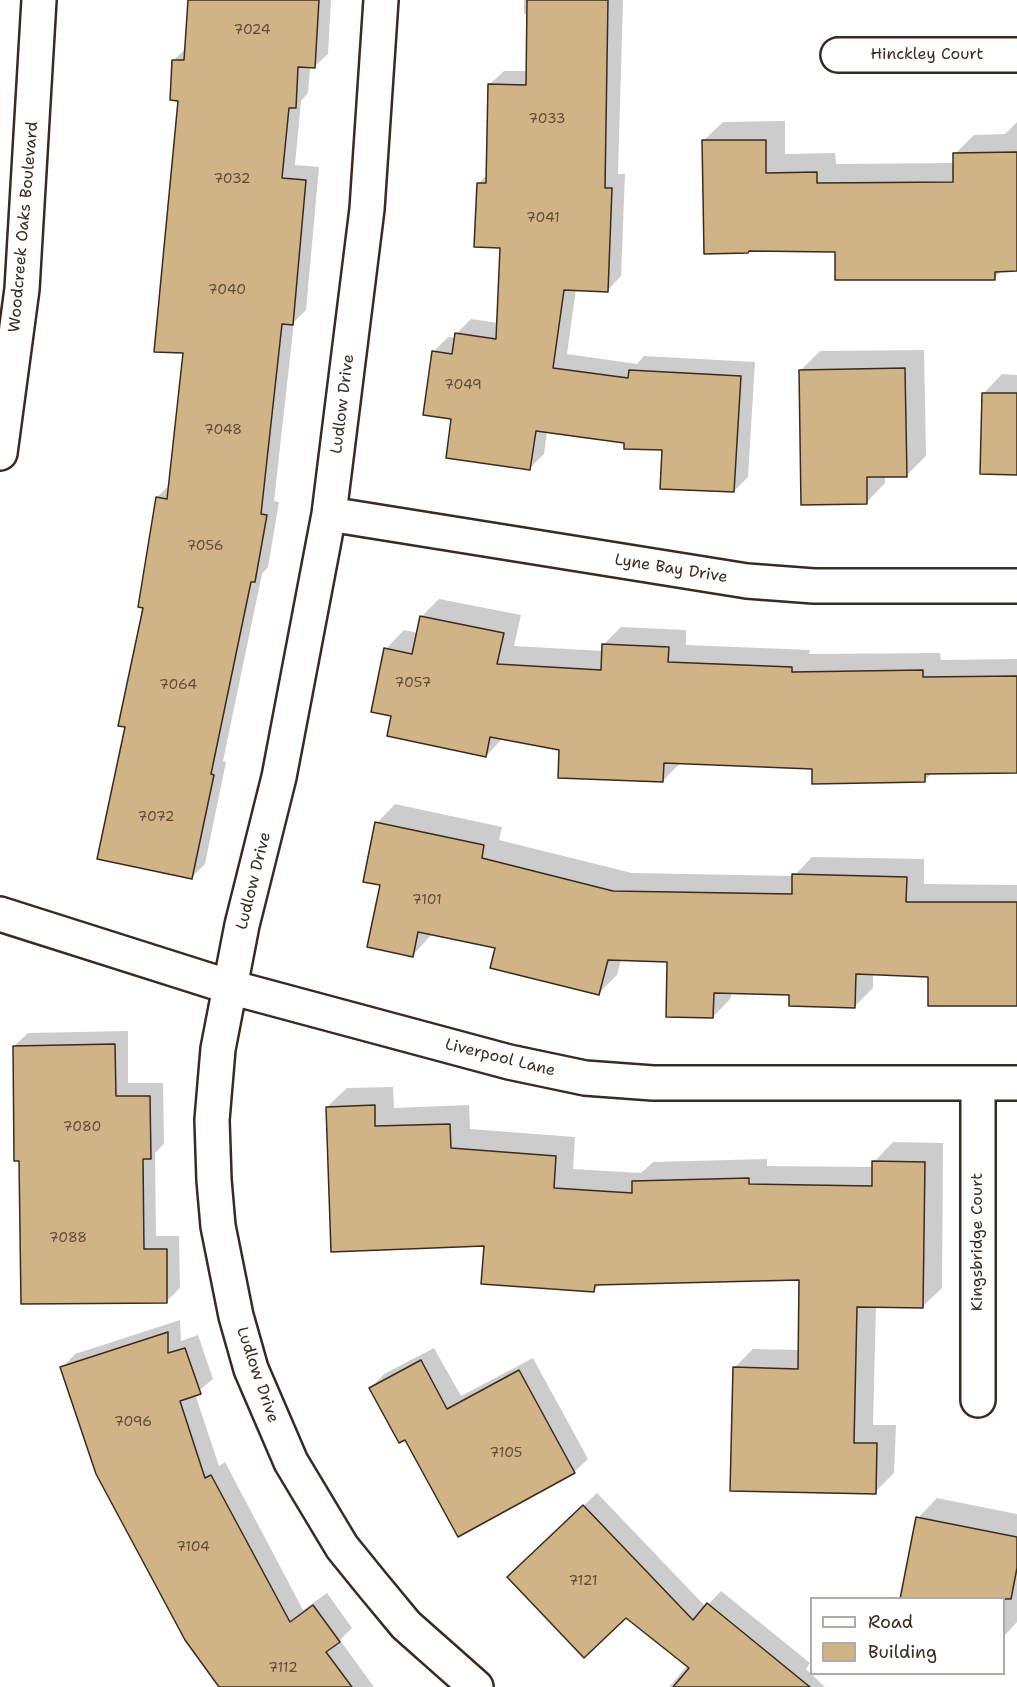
<!DOCTYPE html>
<html>
<head>
<meta charset="utf-8">
<style>
  body { margin:0 }
  #map { position:relative; width:1017px; height:1687px; overflow:hidden; background:#fff; font-family:"Shantell Sans",sans-serif }
  canvas { display:block }
  .legend { position:absolute; left:810px; top:1597px; width:195px; height:78px; box-sizing:border-box; background:#fff; border:2px solid #b1aaa5; margin:0; padding:8px 10px; list-style:none; font-size:18px; color:#3b2a1e }
  .legend li { display:flex; align-items:center; gap:12px; height:30px }
  .legend b { width:30px; border:2px solid #b1aaa5 }
</style>
</head>
<body>
<div id="map">
<canvas width="1017" height="1687"></canvas>
<ul class="legend">
<li><b style="height:8px;background:#fff"></b>Road</li>
<li><b style="height:16px;background:#d0b485"></b>Building</li>
</ul>
</div>
<script>
const context = document.querySelector('canvas').getContext('2d');
context.lineJoin = 'round';
function fillPath(path, color) {
  context.fillStyle = color;
  context.fill(path, 'evenodd');
}
function shape(rows) {
  const path = new Path2D();
  for (const r of rows) {
    path.moveTo(r[0], r[1]);
    for (let i = 2; i < r.length; i += 2) path.lineTo(r[i], r[i + 1]);
  }
  return path;
}
function stroke(path, color, width, dash) {
  context.strokeStyle = color;
  context.lineWidth = width;
  context.lineCap = dash ? 'butt' : 'round';
  context.setLineDash(dash || []);
  context.stroke(path);
}
function label(font, color, halo, rows, align = 'center') {
  context.font = font + ' "Shantell Sans",sans-serif';
  context.lineWidth = 5;
  context.setLineDash([]);
  context.textBaseline = 'middle';
  context.strokeStyle = halo;
  context.fillStyle = color;
  for (const [text, x, y, turn = 0] of rows) {
    context.save();
    context.translate(x, y);
    context.rotate((+turn || 0) * Math.PI / 180);
    context.textAlign = isNaN(turn) ? turn : align;
    if (halo) context.strokeText(text, 0, 0);
    context.fillText(text, 0, 0);
    context.restore();
  }
}
fillPath(shape([
  [189,0,331,0,328,54,314,67,310,67,308,93,301,101,295,165,319,167,306,310,294,322,274,501,279,502,268,567,262,574,223,761,226,762,205,864,192,877,126,726,157,497,170,485,185,352,179,99,174,60,186,48],
  [524,0,623,0,618,174,625,174,621,276,607,291,576,289,567,354,637,364,644,356,755,362,748,477,734,491,664,449,547,431,544,454,530,468,453,418,433,352,448,337,456,338,457,333,471,319,498,323,502,247,478,184,488,174,489,85,504,71,527,71,528,14,524,14],
  [785,121,785,154,835,153,836,164,955,163,955,154,974,135,1005,134,1017,122,1017,270,1002,270,994,278,836,250,703,141,723,122],
  [924,350,926,456,906,476,885,476,885,483,866,503,801,370,820,351],
  [1002,374,1017,375,1017,473,983,394],
  [439,599,521,615,514,646,603,651,603,645,621,627,686,630,686,645,810,650,809,654,940,653,941,660,1017,659,1017,772,932,773,924,781,813,768,681,762,663,781,561,748,503,738,486,756,392,715,386,649,404,630,418,633,421,617],
  [395,804,502,827,499,840,632,873,794,876,812,857,924,859,924,884,1017,885,1017,1005,930,975,873,973,873,988,855,1006,791,993,731,992,731,998,713,1017,668,961,621,959,617,975,599,993,497,947,432,934,413,955,382,884,377,823],
  [128,1031,128,1083,163,1083,164,1144,155,1153,156,1236,179,1236,180,1288,167,1301,21,1159,14,1046,28,1033],
  [393,1087,394,1108,469,1105,470,1129,575,1137,573,1169,641,1173,653,1162,767,1159,767,1166,874,1167,874,1162,893,1142,943,1143,942,1288,922,1307,876,1306,873,1425,896,1425,894,1473,875,1492,734,1368,753,1349,799,1350,800,1278,601,1283,593,1291,485,1245,327,1107,347,1088],
  [180,1320,181,1341,198,1335,213,1379,195,1394,219,1466,225,1462,303,1610,327,1593,352,1628,340,1640,374,1687,221,1687,62,1368,75,1354],
  [434,1348,461,1396,533,1358,588,1459,574,1472,405,1438,371,1388,384,1374],
  [597,1493,706,1607,721,1591,810,1663,806,1669,825,1687,669,1687,688,1665,626,1616,522,1564],
  [937,1498,1017,1514,1017,1622,1004,1636,1004,1598,918,1518]
]), '#0003');
const building = shape([
  [188,0,319,0,315,68,298,67,296,108,289,108,282,178,306,180,293,325,282,324,261,514,267,515,255,582,251,582,211,774,214,775,192,879,97,859,125,727,118,726,143,608,138,607,156,497,167,499,183,353,154,352,178,101,170,100,172,60,184,60,188,0],
  [527,0,608,0,605,188,612,188,608,292,564,290,553,368,628,378,629,370,741,376,734,492,660,489,662,450,624,449,624,443,536,431,530,470,446,458,451,419,423,415,432,351,452,354,455,333,496,339,500,248,474,247,477,183,486,183,488,84,526,85,527,0],
  [702,140,766,140,766,173,817,172,817,183,953,182,953,153,1017,152,1017,271,995,272,995,280,835,280,835,252,749,251,748,253,704,254,702,140],
  [905,368,907,477,867,477,867,504,801,505,799,370,905,368],
  [982,393,1017,393,1017,475,980,474,982,393],
  [420,616,504,633,497,664,601,670,602,644,669,647,668,662,792,667,792,672,923,670,923,677,1017,676,1017,773,925,774,925,782,812,784,812,769,664,763,663,782,558,778,559,750,490,737,486,757,387,736,391,716,371,712,384,648,412,654,420,616],
  [375,822,484,845,482,858,613,891,792,894,792,874,907,877,906,902,1017,902,1017,1006,928,1006,928,977,856,974,855,1008,789,1006,789,995,714,993,713,1018,666,1017,667,962,608,960,599,995,490,968,495,948,418,932,413,957,367,947,380,885,363,882,375,822],
  [115,1044,116,1096,150,1096,151,1159,143,1159,144,1249,167,1249,167,1303,21,1304,19,1161,14,1161,13,1046,115,1044],
  [375,1105,375,1126,450,1124,451,1148,556,1156,554,1188,632,1193,632,1181,749,1178,749,1184,872,1186,872,1161,925,1162,923,1308,857,1307,854,1443,877,1443,876,1494,730,1491,733,1367,798,1369,799,1280,595,1285,594,1292,481,1284,484,1246,331,1252,326,1107,375,1105],
  [168,1332,168,1353,185,1348,201,1394,180,1401,205,1478,211,1475,290,1622,313,1605,340,1642,326,1652,352,1687,219,1687,185,1640,96,1474,60,1367,168,1332],
  [421,1360,447,1409,519,1370,575,1473,458,1537,405,1440,399,1443,369,1388,421,1360],
  [583,1505,693,1620,707,1603,810,1687,673,1687,689,1668,626,1618,584,1658,507,1577,583,1505],
  [916,1517,1017,1537,1017,1568,1011,1599,900,1599,916,1517]
]);
fillPath(building, '#d0b485');
stroke(building, '#3b2a1e', 1.5);
const minor = shape([
  [381,0,367,209,329,514,279,777,242,925,218,1049,212,1120,214,1180,218,1226,236,1316,251,1369,291,1462,342,1547,372,1584,406,1625,476,1687],
  [838,55,1017,55],
  [329,514,747,581,814,586,1017,586],
  [0,914,230,987,509,1062,585,1078,653,1083,1017,1083],
  [978,1083,978,1400]
]);
const secondary = shape([
  [0,453,22,289,39,0]
]);
stroke(minor, '#3b2a1e', 38);
stroke(secondary, '#3b2a1e', 38);
stroke(minor, '#fff', 33);
stroke(secondary, '#fff', 33);
label('14px', '#604c38', null, [
  ["7024",252,30],
  ["7033",547,119],
  ["7032",232,179],
  ["7041",543,218],
  ["7040",227,290],
  ["7049",463,385],
  ["7048",223,430],
  ["7056",205,546],
  ["7057",413,683],
  ["7064",178,685],
  ["7072",156,817],
  ["7101",427,900],
  ["7080",82,1127],
  ["7088",68,1238],
  ["7096",133,1422],
  ["7105",506,1453],
  ["7104",193,1547],
  ["7121",583,1581],
  ["7112",283,1668]
]);
label('16px', '#3b2a1e', '#fff', [
  ["Hinckley Court",927,55],
  ["Woodcreek Oaks Boulevard",24,227,-85],
  ["Ludlow Drive",343,404,-83],
  ["Lyne Bay Drive",671,569,9],
  ["Ludlow Drive",254,881,-76],
  ["Liverpool Lane",500,1058,14],
  ["Kingsbridge Court",978,1242,-90],
  ["Ludlow Drive",257,1375,71]
]);
</script>
</body>
</html>
